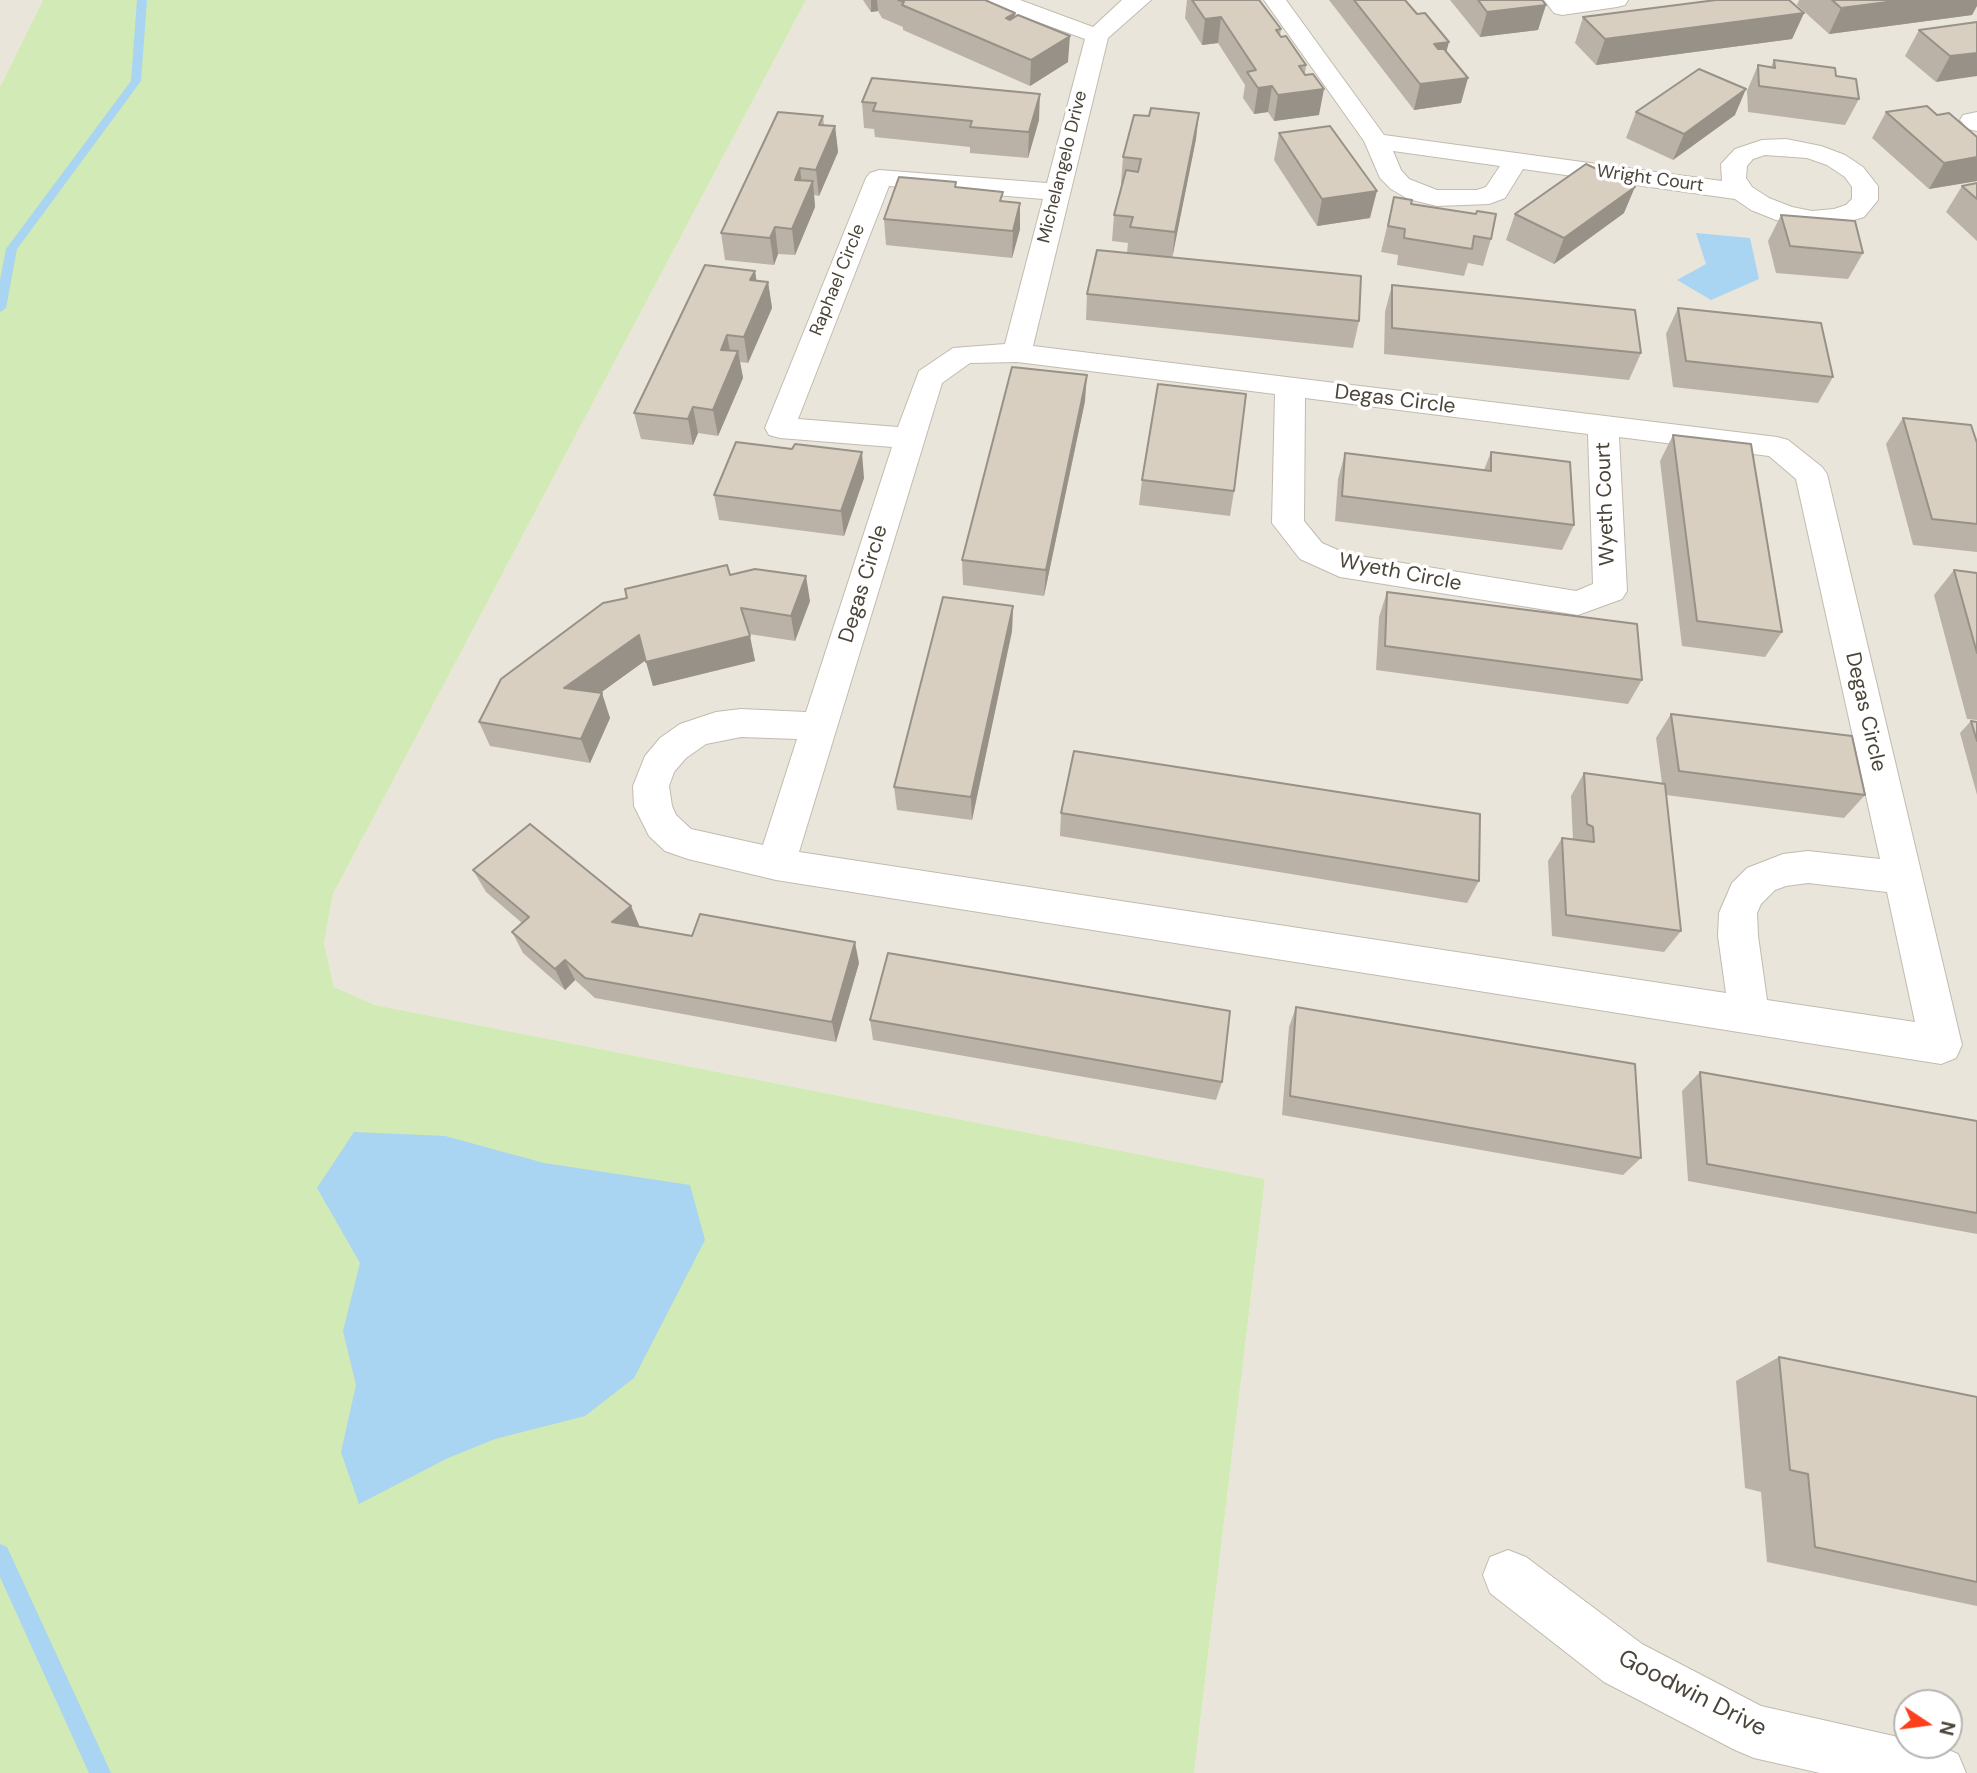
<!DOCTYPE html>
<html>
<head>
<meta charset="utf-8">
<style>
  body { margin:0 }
  #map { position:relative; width:1977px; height:1773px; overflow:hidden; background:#f6f3ec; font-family:"DM Sans",sans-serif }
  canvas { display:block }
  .north { position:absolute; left:1893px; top:1689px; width:70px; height:70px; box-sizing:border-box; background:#fff; border:2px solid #b7b4b0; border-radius:50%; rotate:103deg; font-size:19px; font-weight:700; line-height:28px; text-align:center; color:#4b4439 }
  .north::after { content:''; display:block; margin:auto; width:24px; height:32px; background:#fc3f1d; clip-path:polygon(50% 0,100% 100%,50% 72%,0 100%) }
</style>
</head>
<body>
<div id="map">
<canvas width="1977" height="1773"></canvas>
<div class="north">N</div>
</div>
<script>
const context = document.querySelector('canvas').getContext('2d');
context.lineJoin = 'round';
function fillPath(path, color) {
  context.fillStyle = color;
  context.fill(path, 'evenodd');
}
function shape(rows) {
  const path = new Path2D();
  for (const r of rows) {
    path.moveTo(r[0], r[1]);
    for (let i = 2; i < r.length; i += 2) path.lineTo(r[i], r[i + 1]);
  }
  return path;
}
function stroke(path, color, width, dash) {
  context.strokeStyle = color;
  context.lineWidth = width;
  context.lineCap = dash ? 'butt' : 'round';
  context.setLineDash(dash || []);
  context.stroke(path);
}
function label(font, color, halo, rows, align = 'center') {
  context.font = font + ' "DM Sans",sans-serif';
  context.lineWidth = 7;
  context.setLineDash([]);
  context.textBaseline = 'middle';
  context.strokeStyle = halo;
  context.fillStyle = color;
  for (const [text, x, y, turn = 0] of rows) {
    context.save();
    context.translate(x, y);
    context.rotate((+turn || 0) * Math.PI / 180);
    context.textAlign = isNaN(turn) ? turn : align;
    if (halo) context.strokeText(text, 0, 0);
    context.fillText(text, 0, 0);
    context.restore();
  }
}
fillPath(shape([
  [0,0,43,0,0,87],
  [806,0,1977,0,1977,1773,1194,1773,1265,1179,375,1005,334,987,324,943,333,894],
  [1907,1703,1949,1703,1949,1745,1907,1745]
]), '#eae5da');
fillPath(shape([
  [43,0,806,0,333,894,324,943,334,987,375,1005,1265,1179,1194,1773,0,1773,0,87]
]), '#d2eab5');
fillPath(shape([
  [1696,233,1750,238,1759,279,1711,300,1677,280,1706,264],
  [354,1132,445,1136,544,1163,690,1185,705,1240,634,1378,585,1416,495,1439,448,1458,359,1504,341,1452,356,1385,343,1331,360,1263,317,1188]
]), '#a9d4f2');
fillPath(shape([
  [137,0,147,0,141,81,17,249,6,308,0,312,0,280,6,249,131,81,137,0],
  [0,1544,7,1547,111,1773,89,1773,0,1577,0,1544]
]), '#a9d4f2');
const street = shape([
  [988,0,1020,0,1093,27,1122,0,1151,0,1108,38,1033,346,1777,437,1788,440,1822,467,1827,474,1962,1045,1956,1058,1941,1064,776,880,688,859,665,851,649,836,634,806,633,786,645,756,660,738,680,724,716,712,741,709,806,712,892,447,780,438,769,435,765,428,866,178,870,173,879,170,1047,183,1085,39,991,5,988,0],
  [889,186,1043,199,1005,344,953,348,919,371,898,427,798,419,889,186],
  [1017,362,1275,394,1272,523,1300,559,1340,577,1578,615,1622,599,1627,591,1619,437,1769,456,1796,479,1880,859,1808,851,1783,854,1747,868,1732,883,1719,913,1718,936,1726,993,799,852,942,383,970,363,1017,362],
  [1305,398,1588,434,1593,584,1576,591,1347,554,1322,543,1304,521,1305,398],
  [741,737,797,739,763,845,691,829,676,815,672,806,669,786,674,772,686,758,706,744,741,737],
  [1808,883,1887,892,1915,1022,1767,1000,1758,936,1757,913,1761,904,1775,890,1786,886,1808,883],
  [1264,0,1286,0,1384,135,1722,181,1721,164,1735,149,1762,140,1786,139,1821,146,1845,155,1863,167,1874,181,1878,186,1878,200,1864,217,1837,225,1812,227,1776,220,1751,210,1735,199,1523,169,1505,198,1489,204,1437,206,1408,199,1391,189,1380,178,1364,141,1264,0],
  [1393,151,1500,166,1486,187,1477,190,1437,190,1409,179,1401,170,1393,151],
  [1765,155,1807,158,1827,165,1845,177,1852,187,1852,199,1846,205,1834,209,1812,211,1792,207,1769,198,1752,187,1746,178,1747,166,1753,159,1765,155],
  [1544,0,1628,0,1625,5,1617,7,1562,15,1554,13,1544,0],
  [1977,112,1977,131,1968,129,1960,120,1963,115,1977,112],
  [1508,1550,1526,1557,1642,1644,1761,1706,1907,1739,1907,1745,1939,1746,1958,1754,1966,1773,1820,1773,1754,1758,1735,1750,1604,1682,1490,1593,1483,1575,1490,1557,1508,1550]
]);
stroke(street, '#c2bbae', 2);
fillPath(street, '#fff');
fillPath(shape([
  [863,0,985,0,1015,17,1068,62,1030,86,903,30,903,27,882,18,878,11,871,12],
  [1187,0,1259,0,1281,29,1280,36,1306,65,1305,74,1319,115,1274,121,1268,112,1254,114,1243,98,1245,85,1218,43,1202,45,1185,18],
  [1329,0,1405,0,1461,103,1414,110],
  [1450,0,1542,0,1538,30,1480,37],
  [1799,0,1977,0,1972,15,1829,34,1797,5],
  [1804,13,1792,39,1596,65,1575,43,1583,17],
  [1977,22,1936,82,1905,56,1919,30],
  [1774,60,1836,76,1859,99,1845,125,1748,112,1747,91,1758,65,1771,67],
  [862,102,1039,120,1028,158,970,153,970,147,875,137,874,129,864,128],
  [1636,112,1735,115,1673,160,1626,138],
  [1886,112,1937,115,1977,137,1977,181,1929,189,1872,138],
  [823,116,824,125,835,126,838,152,819,196,814,195,815,207,795,255,778,254,774,265,725,260,721,233],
  [1279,133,1370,218,1317,226,1274,160],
  [1196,139,1172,257,1359,321,1353,348,1086,320,1087,294,1127,253,1128,243,1112,241,1114,215,1122,184,1121,183,1123,157],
  [1977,183,1977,241,1946,212,1962,186],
  [956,187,1002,201,1020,229,1012,258,886,245,884,219],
  [1394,197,1411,204,1491,239,1483,266,1468,263,1464,276,1397,265,1398,255,1381,252],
  [1624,213,1554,264,1506,240,1515,214],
  [1781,215,1863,253,1848,279,1776,273,1768,241],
  [755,271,756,281,768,282,772,308,748,363,740,362,743,378,718,436,698,433,693,445,641,439,634,413],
  [1392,285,1641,353,1629,380,1384,354,1385,312],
  [1678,308,1833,377,1818,403,1673,387,1666,334],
  [1085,401,1044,596,963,585,962,560],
  [1903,418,1977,443,1977,552,1913,545,1886,444],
  [1673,435,1782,632,1765,657,1682,646,1660,461],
  [1491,452,1574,525,1562,550,1335,521,1338,479,1345,453,1484,470],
  [864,478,844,536,719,520,714,495],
  [1142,480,1234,491,1230,516,1139,505],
  [1954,570,1977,573,1977,720,1967,719,1934,595],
  [730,575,810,601,795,641,749,634,755,661,653,686,646,660,600,693,610,718,590,763,490,746,479,722],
  [1387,592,1642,680,1628,704,1376,670,1379,617],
  [1013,606,1012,631,972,820,897,810,894,787],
  [1671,714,1865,795,1844,818,1666,795,1681,931,1664,952,1552,936,1548,861,1562,838,1573,840,1571,796,1584,773,1662,783,1656,738],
  [1971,721,1977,722,1977,795,1960,733],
  [1061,813,1479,881,1467,903,1060,836],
  [473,870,631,906,640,927,859,963,836,1042,595,998,575,980,565,990,523,953,512,932,522,923,486,892],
  [1296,1007,1641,1158,1623,1175,1282,1115,1289,1027],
  [870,1020,1222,1082,1216,1100,873,1040],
  [1700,1072,1977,1121,1977,1234,1688,1181,1682,1091],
  [1779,1357,1977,1397,1977,1606,1767,1562,1761,1492,1745,1488,1736,1381]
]), '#bab2a6');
fillPath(shape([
  [871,0,877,0,878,11,871,12],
  [1903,0,1977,0,1977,6,1972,15,1829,34,1841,8],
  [1546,5,1538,30,1480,37,1487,12],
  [1015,13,1014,38,1006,18],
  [1804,13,1792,39,1596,65,1605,39],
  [1221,17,1218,43,1202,45,1205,19],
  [1070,36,1068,62,1030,86,1031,60],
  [1449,42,1442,68,1434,44],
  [1977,53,1977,76,1936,82,1950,56],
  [1468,78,1461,103,1414,110,1420,84],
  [1272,86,1268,112,1254,114,1258,88],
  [1324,89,1319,115,1274,121,1278,95],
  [1746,89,1735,115,1673,160,1684,134],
  [1040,94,1039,120,1028,158,1029,132],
  [1199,113,1196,139,1172,259,1175,232],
  [835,126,838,152,819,196,816,170],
  [1977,157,1977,181,1929,189,1944,163],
  [800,168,803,194,795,180],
  [813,181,815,207,795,255,792,229],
  [1635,187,1624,213,1554,264,1564,238],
  [1377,191,1370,218,1317,226,1322,199],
  [1020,203,1020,229,1012,258,1013,231],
  [775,227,778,254,774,265,770,238],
  [755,271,759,297,750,280],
  [768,282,772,308,748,363,744,337],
  [727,335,732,361,721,350],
  [738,351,743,378,718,436,713,410],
  [1087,375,1085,401,1044,596,1046,570],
  [693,407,698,433,693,445,688,419],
  [862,452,864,478,844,536,841,511],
  [806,576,810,601,795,641,791,616],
  [1013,606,1012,631,972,820,971,797],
  [639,635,646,660,574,712,564,688],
  [750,636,755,661,653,686,646,662],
  [602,693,610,718,590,763,581,739],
  [631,906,640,928,612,922],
  [855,942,859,963,836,1042,832,1022],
  [565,960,575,980,565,990,555,969]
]), '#979187');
const building = shape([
  [898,0,985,0,1015,13,1006,18,1010,20,1018,15,1070,36,1031,60,902,5,904,2,898,0],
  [1192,0,1259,0,1281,29,1276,30,1281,37,1286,36,1306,65,1299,66,1305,75,1313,74,1324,89,1278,95,1272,86,1258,88,1247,72,1256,70,1221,17,1205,19,1192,0],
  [1354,0,1405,0,1417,14,1425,13,1449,42,1434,44,1438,49,1444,49,1468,78,1420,84,1354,0],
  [1478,0,1542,0,1546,5,1487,12,1478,0],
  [1716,0,1789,0,1804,13,1605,39,1583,17,1716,0],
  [1832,0,1903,0,1841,8,1832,0],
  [1977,22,1977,53,1950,56,1919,30,1977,22],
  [1774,60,1835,68,1836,76,1856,79,1859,99,1759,86,1758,65,1775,68,1774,60],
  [1699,69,1746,89,1684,134,1636,112,1699,69],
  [872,78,1040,94,1029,132,970,127,972,121,873,111,876,103,862,102,872,78],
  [1927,106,1937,115,1949,113,1977,137,1977,157,1944,163,1886,112,1927,106],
  [1151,108,1199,113,1175,232,1130,227,1133,217,1114,215,1126,170,1138,172,1141,159,1123,157,1134,115,1149,116,1151,108],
  [778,112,823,116,819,125,835,126,816,170,800,168,795,180,813,181,792,229,775,227,770,238,721,233,778,112],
  [1330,126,1377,191,1322,199,1279,133,1330,126],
  [1586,164,1635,187,1564,238,1515,214,1586,164],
  [899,177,956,182,955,187,1003,192,1000,201,1020,203,1013,231,884,219,899,177],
  [1977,183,1977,199,1962,186,1977,183],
  [1394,197,1412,200,1411,204,1476,214,1477,211,1496,214,1491,239,1474,236,1472,249,1404,238,1405,229,1388,226,1394,197],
  [1781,215,1855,221,1863,253,1790,246,1781,215],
  [1097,250,1361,276,1359,321,1087,294,1097,250],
  [705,265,755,271,750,280,768,282,744,337,727,335,721,350,738,351,713,410,693,407,688,419,634,413,705,265],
  [1392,285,1635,310,1641,353,1392,328,1392,285],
  [1678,308,1821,323,1833,377,1686,361,1678,308],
  [1012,367,1087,375,1046,570,962,560,1012,367],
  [1158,384,1246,394,1234,491,1142,480,1158,384],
  [1903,418,1971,425,1977,443,1977,524,1932,519,1903,418],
  [1673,435,1751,444,1782,632,1697,621,1673,435],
  [736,442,792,449,795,444,862,452,841,511,714,495,736,442],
  [1491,452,1570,462,1574,525,1342,496,1345,453,1491,471,1491,452],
  [727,565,730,575,755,569,806,576,791,616,741,608,750,636,646,662,639,635,564,688,602,693,581,739,479,722,501,679,603,603,627,598,625,589,727,565],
  [1954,570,1977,573,1977,653,1954,570],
  [1387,592,1637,624,1642,680,1385,646,1387,592],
  [943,597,1013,606,971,797,894,787,943,597],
  [1671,714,1852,736,1865,795,1679,771,1671,714],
  [1971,721,1977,722,1977,741,1971,721],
  [1074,751,1480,814,1479,881,1061,813,1074,751],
  [1584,773,1665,784,1681,931,1566,915,1562,838,1594,842,1593,827,1587,824,1584,773],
  [530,824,631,906,612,922,692,936,700,914,855,942,832,1022,585,978,565,960,555,969,512,932,529,917,473,870,530,824],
  [888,953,1230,1011,1222,1082,870,1020,888,953],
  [1296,1007,1635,1064,1641,1158,1290,1096,1296,1007],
  [1700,1072,1977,1121,1977,1213,1707,1164,1700,1072],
  [1779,1357,1977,1397,1977,1582,1815,1547,1808,1474,1790,1470,1779,1357]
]);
fillPath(building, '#d8cfc1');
stroke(building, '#979187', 2);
label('18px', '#4b4439', '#fff', [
  ["Michelangelo Drive",1063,167,-76],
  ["Wright Court",1650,179,8],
  ["Raphael Circle",838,280,-68]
]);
label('21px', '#4b4439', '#fff', [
  ["Degas Circle",1395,400,7],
  ["Wyeth Court",1606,504,-92],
  ["Wyeth Circle",1400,573,11],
  ["Degas Circle",864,584,-73],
  ["Degas Circle",1865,712,77]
]);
label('24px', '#4b4439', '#fff', [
  ["Goodwin Drive",1692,1694,27]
]);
</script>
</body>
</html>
